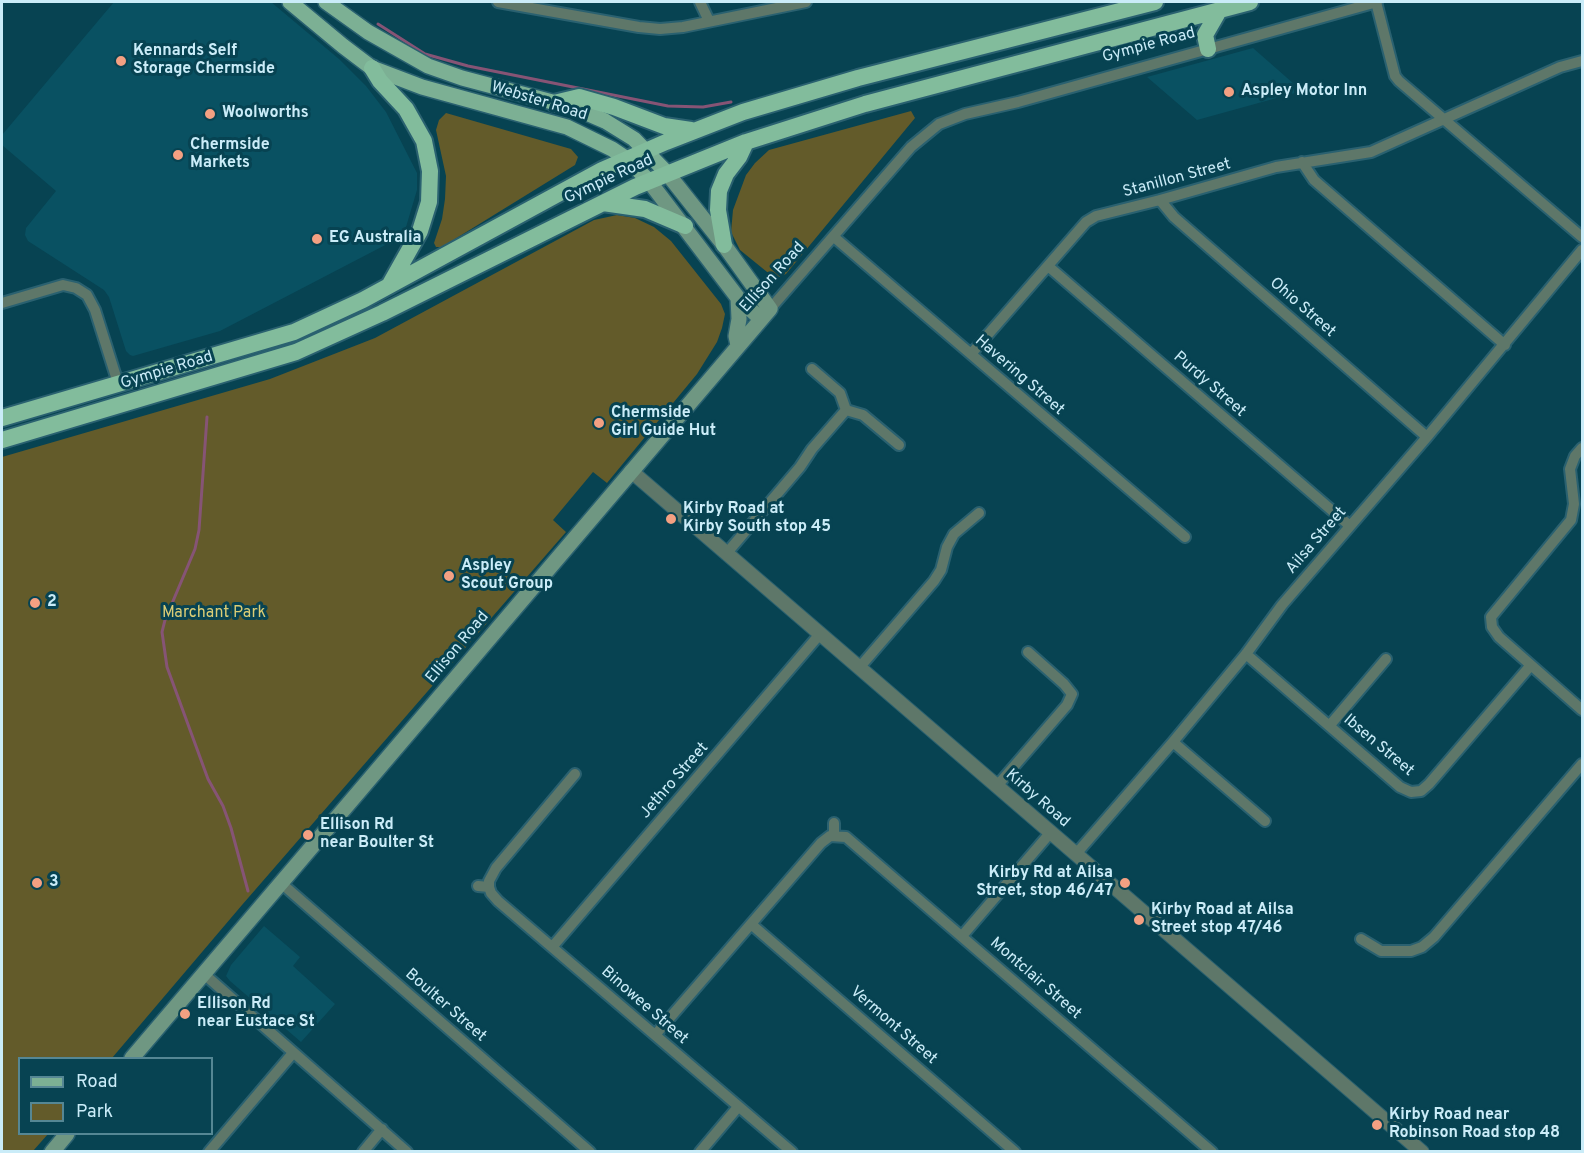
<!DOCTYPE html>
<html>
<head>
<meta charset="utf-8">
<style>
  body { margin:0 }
  #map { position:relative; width:1584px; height:1153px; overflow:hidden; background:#074352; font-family:Overpass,sans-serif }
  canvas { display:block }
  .frame { position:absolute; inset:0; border:3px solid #caecf8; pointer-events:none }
  .legend { position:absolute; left:18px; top:1057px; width:195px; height:78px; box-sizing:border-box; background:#074352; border:2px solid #558794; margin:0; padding:8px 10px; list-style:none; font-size:18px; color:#caecf8 }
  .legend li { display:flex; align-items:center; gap:12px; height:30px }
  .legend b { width:30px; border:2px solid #558794 }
</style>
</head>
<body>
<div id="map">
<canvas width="1584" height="1153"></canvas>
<div class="frame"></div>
<ul class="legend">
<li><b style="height:8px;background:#7cb094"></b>Road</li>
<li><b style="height:16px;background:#635b2a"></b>Park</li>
</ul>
</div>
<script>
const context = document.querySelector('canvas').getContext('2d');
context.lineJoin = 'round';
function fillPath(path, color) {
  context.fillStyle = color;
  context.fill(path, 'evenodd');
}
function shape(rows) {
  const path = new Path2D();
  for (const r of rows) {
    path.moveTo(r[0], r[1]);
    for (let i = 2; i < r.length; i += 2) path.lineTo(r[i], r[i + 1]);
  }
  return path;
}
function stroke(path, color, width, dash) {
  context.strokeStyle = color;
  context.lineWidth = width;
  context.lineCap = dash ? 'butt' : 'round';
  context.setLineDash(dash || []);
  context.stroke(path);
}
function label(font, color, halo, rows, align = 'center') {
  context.font = font + ' Overpass,sans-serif';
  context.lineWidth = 6;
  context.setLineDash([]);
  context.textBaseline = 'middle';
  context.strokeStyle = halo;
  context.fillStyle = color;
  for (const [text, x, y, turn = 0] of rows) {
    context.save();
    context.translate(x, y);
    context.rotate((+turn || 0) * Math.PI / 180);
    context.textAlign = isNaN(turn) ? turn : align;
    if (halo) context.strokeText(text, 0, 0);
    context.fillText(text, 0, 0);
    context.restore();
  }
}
fillPath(shape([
  [114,2,271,2,339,59,366,86,386,112,417,173,417,190,406,227,393,241,220,331,133,356,130,355,126,351,109,297,104,290,28,241,25,235,26,228,56,191,2,145,2,135],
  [1253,48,1302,91,1197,120,1147,77],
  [264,926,300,957,293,966,335,1004,301,1042,230,981,226,976,231,965]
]), '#095162');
fillPath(shape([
  [911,111,915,118,786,274,779,277,772,276,740,250,731,232,733,210,746,175,755,163,769,150],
  [446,113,571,149,578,157,575,165,442,247,436,247,434,243,442,219,445,199,446,176,436,130,439,120],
  [617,215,635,218,654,227,671,241,721,304,725,314,722,328,717,342,697,374,607,483,593,472,553,520,566,532,242,905,112,1058,20,1058,20,1134,48,1134,33,1151,2,1151,2,457,270,379,375,338,594,220]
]), '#635b2a');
stroke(shape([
  [378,24,425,54,468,66,668,106,703,107,731,102],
  [207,417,199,530,195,549,165,620,162,632,167,667,208,779,223,806,231,828,248,891]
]), '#865475', 3);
const minor = shape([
  [498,2,639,27,660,29,683,27,806,2],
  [700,2,709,21],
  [1376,2,1395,76,1399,81,1582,237],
  [1302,162,1314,180,1505,345],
  [1160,200,1174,217,1427,437],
  [834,237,1185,537],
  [1048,266,1350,526],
  [2,303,63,285,76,288,87,295,95,310,118,383],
  [770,309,911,147,939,124,965,114,1018,102,1377,2],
  [971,354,1086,222,1096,216,1160,200,1276,167,1371,152,1560,67,1582,61],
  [812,369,840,393,846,410,863,415,899,445],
  [1582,448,1575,456,1570,469,1574,504,1571,520,1491,617,1492,627,1499,637,1582,710],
  [726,554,800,467,812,449,846,410],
  [1246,654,1400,787,1411,792,1421,791,1429,784,1531,665],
  [859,668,934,581,941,570,947,547,954,534,979,513],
  [1330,725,1386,659],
  [1173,742,1265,821],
  [997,786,1067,705,1072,694,1064,684,1028,652],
  [834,835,834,823],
  [1076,854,1173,742,1246,654,1282,605,1427,437,1582,250],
  [281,883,590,1152],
  [478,886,489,887,491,893,498,901,792,1152],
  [489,887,489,881,496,868,575,774],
  [751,924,1015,1152],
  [962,936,1051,832],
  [1361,939,1381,951,1411,951,1422,947,1434,937,1582,764],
  [553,946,820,634],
  [204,974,407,1152],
  [655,1035,821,843,830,836,846,837,1212,1152],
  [209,1152,293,1053],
  [363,1152,382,1129],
  [700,1152,738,1107]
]);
const tertiary = shape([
  [631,471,1422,1152]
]);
const secondary = shape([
  [649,181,738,298,761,319],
  [738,345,736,336,739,319,738,298],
  [132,1058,770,309,724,245,667,173],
  [52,1152,67,1134]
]);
const primary = shape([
  [290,2,343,46,372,68,422,87,567,127,612,149,627,159,649,181],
  [326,2,368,32,428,66,462,78,575,108,605,121,634,139,667,173]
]);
const trunk = shape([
  [1208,49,1205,35,1220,9],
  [372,68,380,81,406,109,424,141,430,171,429,202,420,231,389,286],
  [554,103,579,97,614,107,664,126,691,130],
  [603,203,645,209,685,226],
  [724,245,718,210,719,191,726,174,739,157,746,142],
  [2,418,294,332,363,300,602,170,666,142,743,112,858,78,1155,2],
  [2,440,296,352,382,313,635,187,746,142,865,104,1250,2]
]);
stroke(minor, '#2a6170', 14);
stroke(tertiary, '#2a6170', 16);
stroke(secondary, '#2a6170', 18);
stroke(primary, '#2a6170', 18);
stroke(trunk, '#2a6170', 20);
stroke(minor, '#5e7769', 10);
stroke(tertiary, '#5e7769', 14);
stroke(secondary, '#6f9782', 15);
stroke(primary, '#7cb094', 15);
stroke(trunk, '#82bc9c', 16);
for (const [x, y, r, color] of [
  [121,61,6,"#f3a082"],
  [1229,92,6,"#f3a082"],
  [210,114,6,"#f3a082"],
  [178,155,6,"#f3a082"],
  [317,239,6,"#f3a082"],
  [599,423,6,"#f3a082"],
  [671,519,6,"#f3a082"],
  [449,576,6,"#f3a082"],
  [35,603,6,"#f3a082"],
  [308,835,6,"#f3a082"],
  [37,883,6,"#f3a082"],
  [1125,883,6,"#f3a082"],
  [1139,920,6,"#f3a082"],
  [185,1014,6,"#f3a082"],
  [1377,1125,6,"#f3a082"]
]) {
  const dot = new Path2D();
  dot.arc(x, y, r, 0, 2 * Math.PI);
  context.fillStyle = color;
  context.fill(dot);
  stroke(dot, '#074352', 2);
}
label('16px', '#caecf8', '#074352', [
  ["Gympie Road",1149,46,-15],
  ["Webster Road",539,102,17],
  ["Stanillon Street",1177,179,-15],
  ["Gympie Road",609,180,-25],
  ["Ellison Road",773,278,-48],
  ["Ohio Street",1302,308,41],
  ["Gympie Road",167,371,-17],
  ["Havering Street",1019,376,41],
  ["Purdy Street",1209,385,41],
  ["Ailsa Street",1317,541,-49],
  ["Ellison Road",458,648,-50],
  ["Ibsen Street",1378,746,40],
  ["Jethro Street",675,781,-49],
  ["Kirby Road",1037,799,41],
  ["Montclair Street",1035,979,41],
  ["Boulter Street",445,1006,41],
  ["Binowee Street",644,1006,41],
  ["Vermont Street",893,1026,41]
]);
label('bold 16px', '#caecf8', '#074352', [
  ["Kennards Self",133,52],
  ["Storage Chermside",133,70],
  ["Aspley Motor Inn",1241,92],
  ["Woolworths",222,114],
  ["Chermside",190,146],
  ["Markets",190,164],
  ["EG Australia",329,239],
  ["Chermside",611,414],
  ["Girl Guide Hut",611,432],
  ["Kirby Road at",683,510],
  ["Kirby South stop 45",683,528],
  ["Aspley",461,567],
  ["Scout Group",461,585],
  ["2",47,603],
  ["Ellison Rd",320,826],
  ["near Boulter St",320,844],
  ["Kirby Rd at Ailsa",1113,874,"right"],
  ["Street, stop 46/47",1113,892,"right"],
  ["3",49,883],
  ["Kirby Road at Ailsa",1151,911],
  ["Street stop 47/46",1151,929],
  ["Ellison Rd",197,1005],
  ["near Eustace St",197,1023],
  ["Kirby Road near",1389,1116],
  ["Robinson Road stop 48",1389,1134]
], 'left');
label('16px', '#dbcd75', '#074352', [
  ["Marchant Park",214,614]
]);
</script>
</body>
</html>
